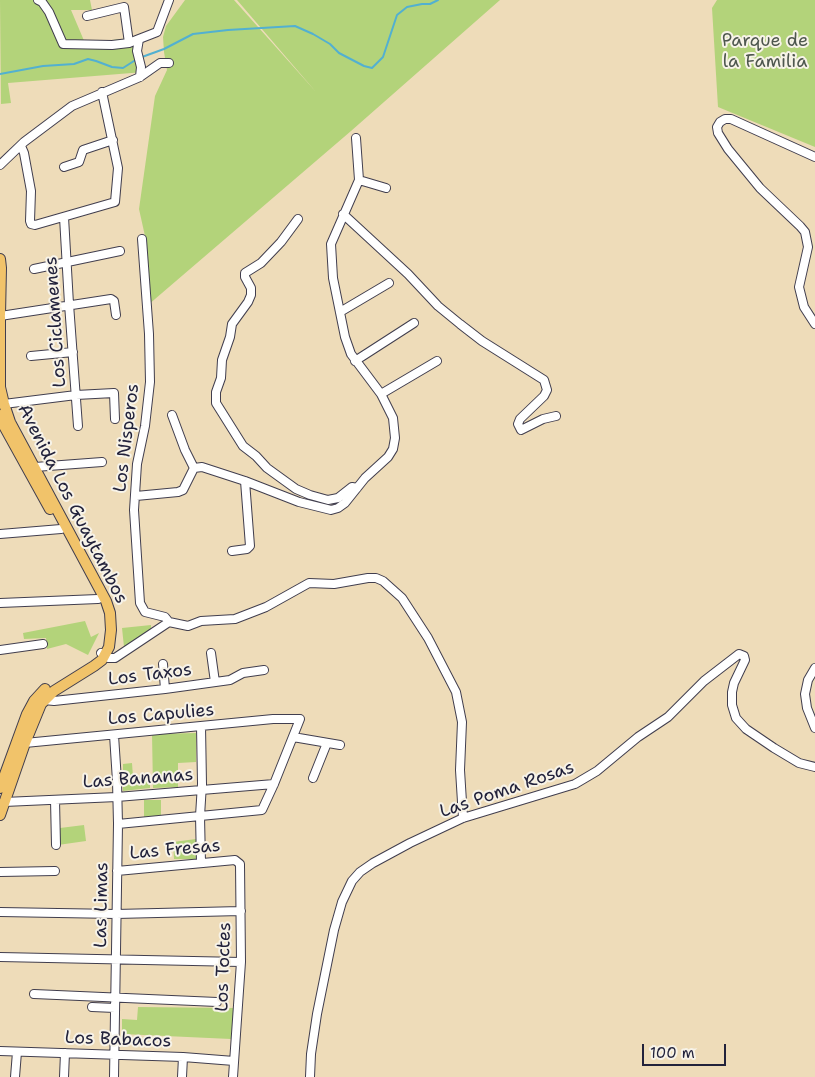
<!DOCTYPE html>
<html>
<head>
<meta charset="utf-8">
<style>
  body { margin:0 }
  #map { position:relative; width:815px; height:1077px; overflow:hidden; background:#eedcb9; font-family:"Shantell Sans",sans-serif }
  canvas { display:block }
  .scale { position:absolute; left:642px; top:1044px; width:84px; height:22px; box-sizing:border-box; border:2px solid #22223b; border-top:0; padding-left:6px; font-size:15px; line-height:18px; white-space:nowrap; color:#22223b; -webkit-text-stroke:4px #f7f3e8; paint-order:stroke }
</style>
</head>
<body>
<div id="map">
<canvas width="815" height="1077"></canvas>
<div class="scale">100 m</div>
</div>
<script>
const context = document.querySelector('canvas').getContext('2d');
context.lineJoin = 'round';
function fillPath(path, color) {
  context.fillStyle = color;
  context.fill(path, 'evenodd');
}
function shape(rows) {
  const path = new Path2D();
  for (const r of rows) {
    path.moveTo(r[0], r[1]);
    for (let i = 2; i < r.length; i += 2) path.lineTo(r[i], r[i + 1]);
  }
  return path;
}
function stroke(path, color, width, dash) {
  context.strokeStyle = color;
  context.lineWidth = width;
  context.lineCap = dash ? 'butt' : 'round';
  context.setLineDash(dash || []);
  context.stroke(path);
}
function label(font, color, halo, rows, align = 'center') {
  context.font = font + ' "Shantell Sans",sans-serif';
  context.lineWidth = 4;
  context.setLineDash([]);
  context.textBaseline = 'middle';
  context.strokeStyle = halo;
  context.fillStyle = color;
  for (const [text, x, y, turn = 0] of rows) {
    context.save();
    context.translate(x, y);
    context.rotate((+turn || 0) * Math.PI / 180);
    context.textAlign = isNaN(turn) ? turn : align;
    if (halo) context.strokeText(text, 0, 0);
    context.fillText(text, 0, 0);
    context.restore();
  }
}
fillPath(shape([
  [0,0,90,0,92,10,71,10,85,43,130,38,140,54,144,72,8,83,11,103,1,104],
  [185,0,234,0,316,92,237,0,500,0,351,131,148,305,145,236,139,209,155,96,167,70,164,52,163,37,166,26],
  [717,0,815,0,815,147,718,107,712,8],
  [85,621,91,637,99,633,88,655,66,644,47,649,46,638,24,639,23,633],
  [151,625,151,632,130,645,124,647,122,628],
  [196,733,196,762,178,763,178,787,153,788,152,734],
  [132,763,133,777,150,776,150,788,123,791,123,764],
  [144,800,161,800,161,816,144,817],
  [84,825,86,841,58,845,60,828],
  [196,839,198,859,174,859,173,842],
  [138,1007,234,1008,231,1039,122,1034,122,1019,137,1020]
]), '#b3d37a');
stroke(shape([
  [142,57,164,49,193,34,228,30,295,26,313,34,330,44,339,53,364,66,372,68,383,57,397,15,407,7,422,4,430,4,438,0],
  [0,74,43,66,74,64,88,59,96,61,112,67,123,68,137,59]
]), '#52b0d1', 2);
const minor = shape([
  [38,0,42,2,49,12,63,44,112,45,129,43,139,39],
  [87,16,124,7,129,43],
  [140,77,141,67,137,51,139,39,157,32,169,0],
  [21,146,24,153,31,191,30,221,31,224,35,225,115,202,118,168,102,92],
  [815,157,731,119,725,119,720,122,717,127,718,133,728,149,760,188,800,226,805,232,808,247,799,287,804,307,815,324],
  [0,165,24,142,72,106,140,77,160,63,169,63],
  [64,167,79,162,83,150,113,140],
  [359,180,386,188],
  [343,214,408,274,438,306,460,324,482,341,544,380,547,390,544,396,520,419,518,424,521,430,543,419,556,416],
  [64,217,69,304,78,426],
  [298,219,281,242,261,263,245,273,245,277,251,288,251,295,248,302,232,324,230,337,222,360,221,378,216,392,216,403,243,446,256,456,267,468,296,489,310,495,328,500,338,498,352,487,357,488],
  [142,239,149,334,150,382,145,426,137,464,134,510,140,603,145,612,165,617,169,622],
  [34,269,120,251],
  [340,312,389,283],
  [0,316,111,299,114,301,116,315],
  [31,356,73,352],
  [355,361,414,323],
  [381,394,437,361],
  [4,404,76,395,114,393,115,419],
  [172,415,185,450,194,468],
  [35,467,102,462],
  [194,468,202,467,245,481,299,502,331,510,338,508,345,503,365,478,388,457,393,449,395,438,393,418,381,394,351,354,345,337,333,278,331,244,359,180,356,138],
  [136,496,178,492,183,490,194,468],
  [0,534,61,529],
  [232,551,247,549,250,546,245,481],
  [0,603,98,599],
  [169,622,188,626,201,621,235,619,266,607,309,583,334,584,368,578,376,578,383,581,402,598,428,638,456,692,462,722,460,770,463,818],
  [0,650,43,644],
  [101,653,108,658,115,658,169,622],
  [211,653,215,682],
  [163,664,165,689],
  [815,668,808,680,805,694,807,708,815,728],
  [43,698,44,700,54,701,165,689,230,680,243,673,264,670],
  [293,737,340,745],
  [25,743,273,719,300,719,274,784,262,810,118,824],
  [313,778,327,743],
  [55,800,56,845],
  [4,802,117,797,274,784],
  [201,863,200,816,202,784,201,726],
  [117,871,235,860,240,864,241,962,233,1077],
  [0,872,55,871],
  [0,912,116,914,241,911],
  [0,957,241,962],
  [34,994,217,1002],
  [92,1007,115,1008],
  [0,1051,183,1057,234,1061],
  [15,1077,17,1052],
  [64,1077,65,1053],
  [114,1077,118,824,117,781,114,735],
  [182,1077,183,1057],
  [310,1077,311,1054,317,1014,334,930,342,902,352,881,360,872,373,863,410,843,463,818,575,784,597,771,638,737,668,717,704,681,739,654,744,656,745,660,734,683,732,692,732,705,736,718,746,729,774,748,799,763,815,767]
]);
const major = shape([
  [0,259,1,268,0,315],
  [0,317,0,387,4,404,10,422,106,601,110,613,111,630,109,647,102,660,94,666,54,691,41,704,25,743,0,815],
  [0,415,3,424,50,509],
  [0,788,27,714,34,701,45,689]
]);
stroke(minor, '#413e4e', 10);
stroke(major, '#413e4e', 12);
stroke(minor, '#fff', 8);
stroke(major, '#f1c36a', 10);
label('18px', '#4e574e', '#f7f3e8', [
  ["Parque de",765,41],
  ["la Familia",765,62]
]);
label('18px', '#22223b', '#f7f3e8', [
  ["Los Ciclamenes",56,322,-94],
  ["Los Nisperos",127,438,-83],
  ["Avenida Los Guaytambos",72,504,63],
  ["Los Taxos",150,675,-7],
  ["Los Capulies",161,715,-5],
  ["Las Bananas",138,779,-4],
  ["Las Poma Rosas",507,790,-19],
  ["Las Fresas",175,850,-5],
  ["Las Limas",102,905,-89],
  ["Los Toctes",224,967,-88],
  ["Los Babacos",118,1040,2]
]);
</script>
</body>
</html>
